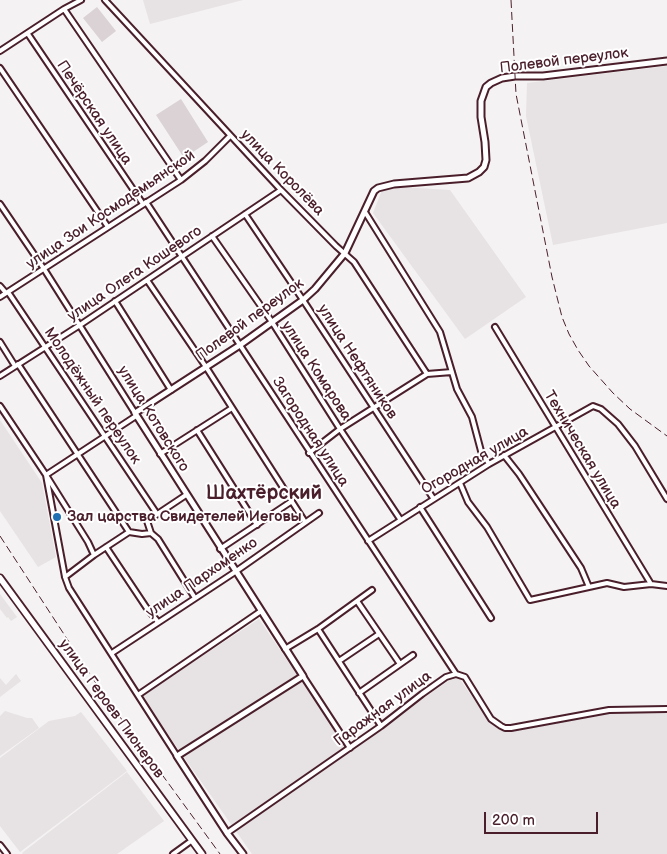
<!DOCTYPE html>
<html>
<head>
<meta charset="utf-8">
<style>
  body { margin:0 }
  #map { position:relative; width:667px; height:854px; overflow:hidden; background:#f4f2f2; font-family:"Balsamiq Sans",sans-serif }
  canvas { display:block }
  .scale { position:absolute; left:484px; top:812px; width:114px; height:22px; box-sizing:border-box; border:2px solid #4a1f2b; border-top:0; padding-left:6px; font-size:15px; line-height:18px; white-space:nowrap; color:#4a1f2b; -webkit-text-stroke:4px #fff; paint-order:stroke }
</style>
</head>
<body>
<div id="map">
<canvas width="667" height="854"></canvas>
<div class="scale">200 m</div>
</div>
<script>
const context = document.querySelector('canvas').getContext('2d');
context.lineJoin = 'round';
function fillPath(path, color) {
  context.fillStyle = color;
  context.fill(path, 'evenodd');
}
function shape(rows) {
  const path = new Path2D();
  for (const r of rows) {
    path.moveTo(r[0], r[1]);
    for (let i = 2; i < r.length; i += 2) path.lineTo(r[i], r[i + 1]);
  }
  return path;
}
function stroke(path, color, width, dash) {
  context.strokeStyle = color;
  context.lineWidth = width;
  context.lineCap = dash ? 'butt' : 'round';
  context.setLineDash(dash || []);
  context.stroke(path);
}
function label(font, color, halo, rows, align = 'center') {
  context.font = font + ' "Balsamiq Sans",sans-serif';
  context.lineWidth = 4;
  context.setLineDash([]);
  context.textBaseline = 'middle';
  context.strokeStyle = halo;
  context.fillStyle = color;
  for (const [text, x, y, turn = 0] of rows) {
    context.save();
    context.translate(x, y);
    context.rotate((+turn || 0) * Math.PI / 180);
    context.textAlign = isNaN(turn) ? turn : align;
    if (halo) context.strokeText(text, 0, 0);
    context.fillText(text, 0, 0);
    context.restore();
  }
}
fillPath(shape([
  [143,0,243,0,150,24],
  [667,66,667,223,553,245,526,116,527,83],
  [400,187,450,190,526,297,465,339,373,213,382,190],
  [0,420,42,483,56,557,38,567,0,511],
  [0,594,17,617,11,621,8,617,7,618,0,609],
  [259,619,346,747,381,726,450,680,459,678,491,724,499,729,510,731,618,712,667,712,667,854,252,854,141,696],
  [16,674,21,681,0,697,0,678,6,685],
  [5,711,27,718,32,718,39,728,0,756,0,716],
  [81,712,127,771,20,852,0,826,0,758,49,721,75,716],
  [127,772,164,821,117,854,23,854,22,853]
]), '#e7e2e3');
fillPath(shape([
  [97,7,116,31,102,42,83,18],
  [181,99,208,142,184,158,156,115]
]), '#dbd2d5');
const street = shape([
  [105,0,281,190,336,246,354,262,427,374],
  [64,9,181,180],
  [28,34,143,204],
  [0,51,64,9,81,0],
  [0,68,108,227],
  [146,202,456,674],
  [0,204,44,269,135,413],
  [365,212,440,332,457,389,472,417,481,451,489,464],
  [245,214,303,300,433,498],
  [212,236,272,322,340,429,400,519],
  [147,280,206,367,305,522],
  [0,286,6,293],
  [8,292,157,514],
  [0,297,181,180,205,161,230,136],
  [115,301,171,390],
  [495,327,651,584],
  [0,342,15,366],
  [18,364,129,532],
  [0,376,80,325,281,190],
  [0,406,46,475,65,577,69,588,177,756],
  [197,430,257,525],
  [309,453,340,429,427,374,452,372],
  [160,454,232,408],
  [504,455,519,474,581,568,589,587],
  [460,483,468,502,487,527,530,600,607,583,624,587,651,584,667,586],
  [420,507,491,618],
  [151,533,158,539,195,598],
  [368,541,489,464,593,406,601,409,618,424,635,446,667,499],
  [106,547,146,607,158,622],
  [220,549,292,501],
  [94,555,88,542,46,475,136,416],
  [65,577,94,555,129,532,142,534,151,533,147,521,186,495],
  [357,601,400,664],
  [318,629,381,726],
  [285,649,318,629,372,590],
  [112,653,235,572,319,513],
  [339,661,379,634],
  [303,676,350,748],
  [359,693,413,655],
  [138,695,261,611],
  [227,833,381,726,422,694,446,677,456,674,465,677,491,719,501,726,505,728,511,728,609,710,667,709],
  [0,845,7,854],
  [173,854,191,841]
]);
const secondary = shape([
  [243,854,227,833,177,756,303,676,135,413,240,345,303,300,315,289,345,253,374,191,378,188,394,184,468,178,479,172,484,167,486,160,485,142,481,117,481,101,486,87,491,83,502,78,515,76,543,76,667,61]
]);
const primary = shape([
  [0,578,202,854]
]);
stroke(street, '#4a1f2b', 8);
stroke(secondary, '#4a1f2b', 9);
stroke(primary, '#4a1f2b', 9);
stroke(street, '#fff', 4);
stroke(secondary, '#fff', 5);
stroke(primary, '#fff', 5.5);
stroke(shape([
  [511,0,516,94,552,277,562,317,569,334,578,350,589,366,613,393,630,409,667,436],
  [0,536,101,691,220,854]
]), '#4a1f2b', 1, [8, 4]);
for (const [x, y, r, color] of [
  [57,517,5,"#1f6fb2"]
]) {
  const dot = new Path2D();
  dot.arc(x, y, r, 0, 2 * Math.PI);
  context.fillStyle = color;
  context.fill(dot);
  stroke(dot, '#fff', 2);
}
label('15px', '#4a1f2b', '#fff', [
  ["Полевой переулок",564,61,-7],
  ["Печёрская улица",94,113,56],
  ["улица Королёва",282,173,46],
  ["улица Зои Космодемьянской",111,210,-34],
  ["улица Олега Кошевого",135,274,-34],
  ["Полевой переулок",250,320,-36],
  ["улица Нефтяников",357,362,57],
  ["улица Комарова",316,371,57],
  ["Молодёжный переулок",92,396,56],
  ["улица Котовского",153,419,58],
  ["Загородная улица",310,432,57],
  ["Техническая улица",582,450,59],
  ["Огородная улица",475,461,-30],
  ["улица Пархоменко",202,578,-34],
  ["улица Героев Пионеров",111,709,54],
  ["Гаражная улица",383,709,-36]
]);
label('bold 15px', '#4a1f2b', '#fff', [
  ["Зал царства Свидетелей Иеговы",67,517]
], 'left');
label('bold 20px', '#4a1f2b', '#fff', [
  ["Шахтёрский",264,494]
]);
</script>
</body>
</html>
